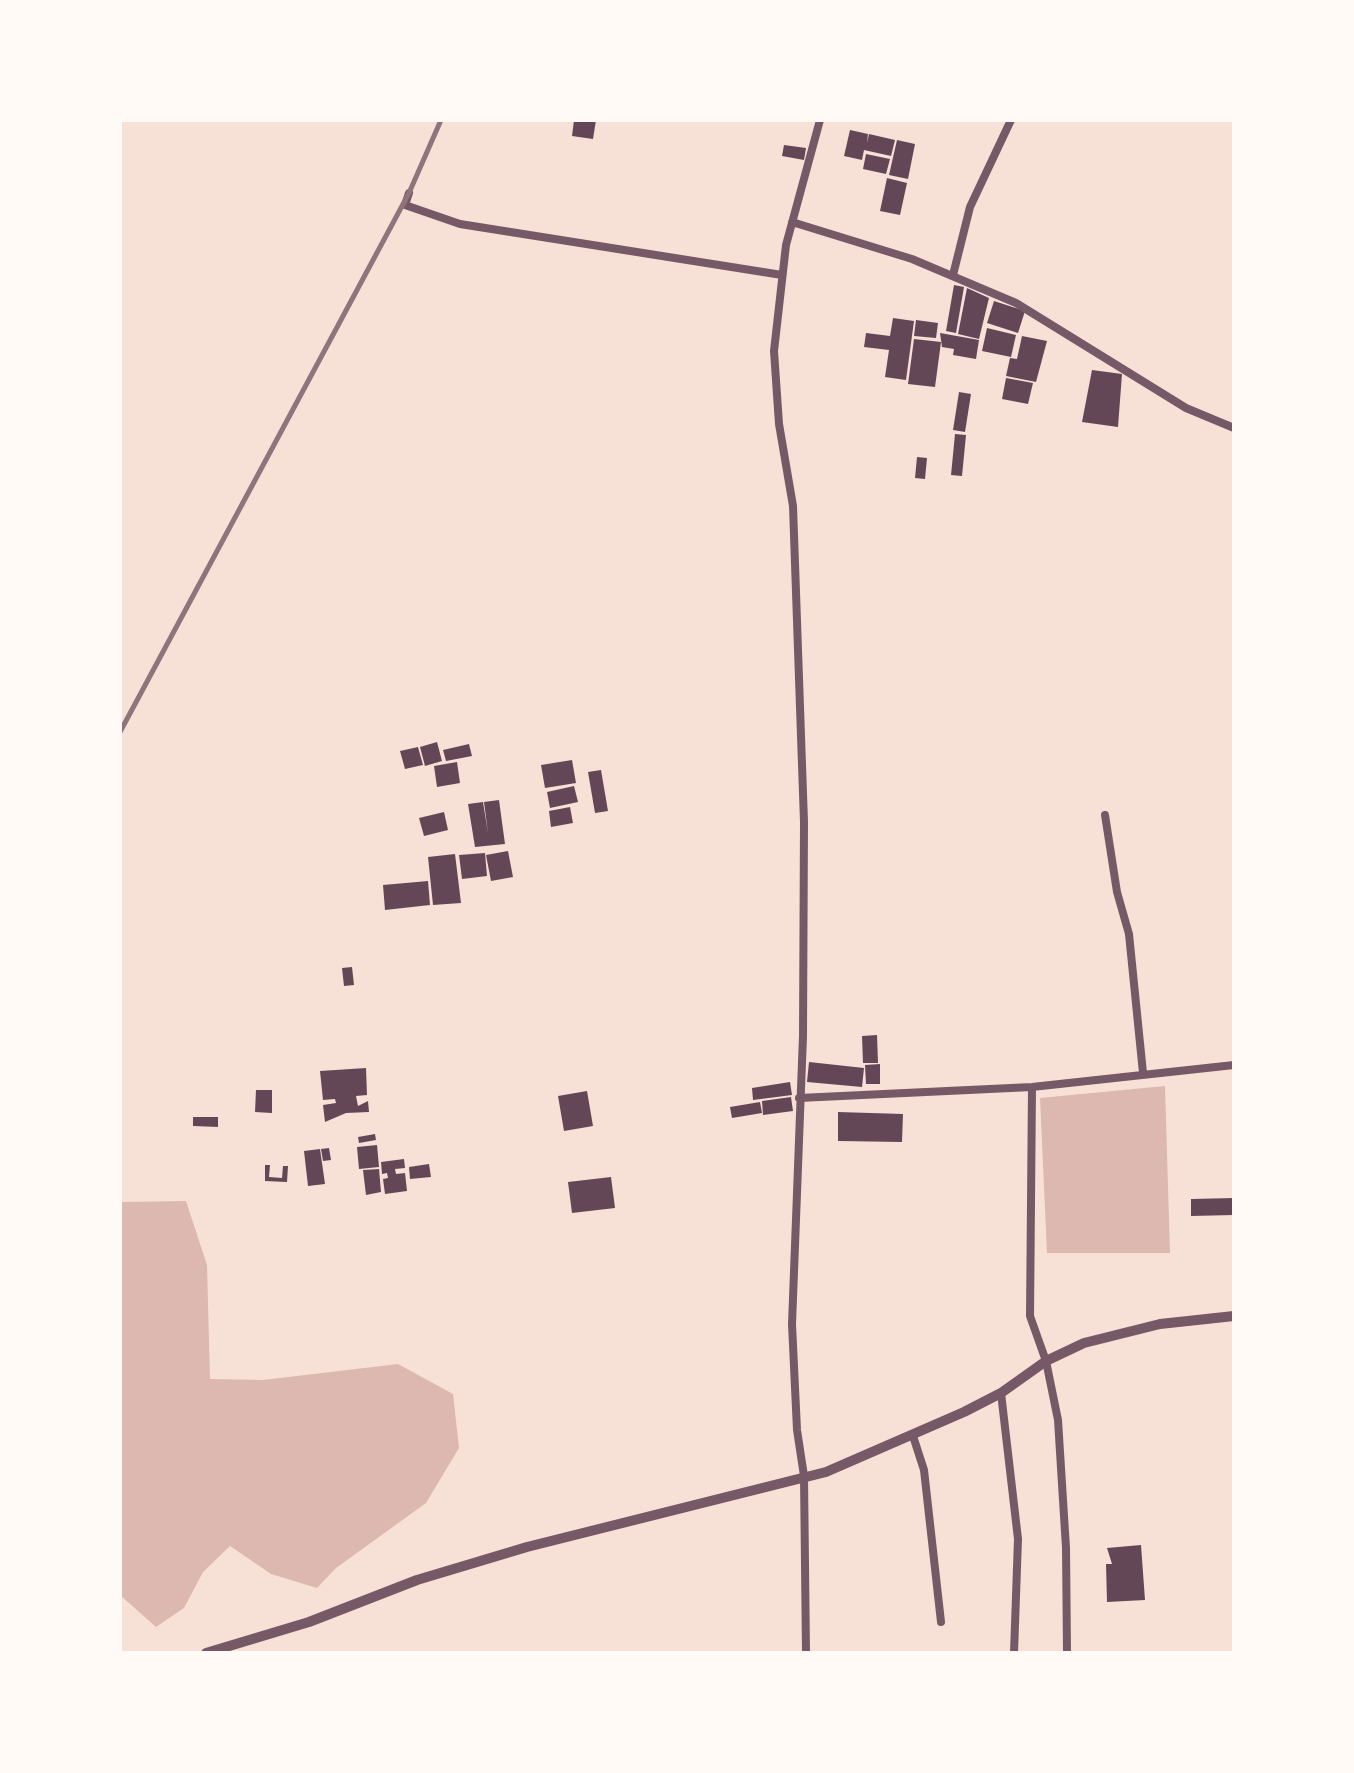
<!DOCTYPE html>
<html>
<head>
<meta charset="utf-8">
<style>
  body { margin:0 }
  #map { position:relative; width:1354px; height:1773px; overflow:hidden; background:#f7e1d7; font-family:Jost,sans-serif }
  canvas { display:block }
  .frame { position:absolute; inset:0; border:122px solid #fffaf5; pointer-events:none }
</style>
</head>
<body>
<div id="map">
<canvas width="1354" height="1773"></canvas>
<div class="frame"></div>
</div>
<script>
const context = document.querySelector('canvas').getContext('2d');
context.lineJoin = 'round';
function fillPath(path, color) {
  context.fillStyle = color;
  context.fill(path, 'evenodd');
}
function shape(rows) {
  const path = new Path2D();
  for (const r of rows) {
    path.moveTo(r[0], r[1]);
    for (let i = 2; i < r.length; i += 2) path.lineTo(r[i], r[i + 1]);
  }
  return path;
}
function stroke(path, color, width, dash) {
  context.strokeStyle = color;
  context.lineWidth = width;
  context.lineCap = dash ? 'butt' : 'round';
  context.setLineDash(dash || []);
  context.stroke(path);
}
fillPath(shape([
  [1165,1086,1170,1253,1047,1253,1040,1098],
  [186,1201,207,1265,210,1379,263,1380,398,1364,453,1394,459,1448,426,1503,336,1568,317,1588,271,1574,230,1546,203,1572,184,1608,156,1627,120,1595,120,1202]
]), '#dcb8b0');
fillPath(shape([
  [574,120,596,120,593,139,572,136],
  [850,130,868,134,867,143,869,134,895,140,891,156,864,150,862,160,844,156],
  [897,140,915,144,908,179,889,175],
  [784,145,806,148,804,160,782,156],
  [866,154,890,159,886,174,863,169],
  [887,178,907,183,900,215,880,211],
  [954,285,964,287,956,333,946,331],
  [967,288,989,298,979,339,958,334],
  [994,301,1025,311,1018,333,987,323],
  [893,318,914,321,906,380,885,377,889,350,864,347,866,333,890,336],
  [916,320,938,323,936,338,914,336],
  [987,328,1016,335,1011,357,982,351],
  [940,333,979,340,976,359,953,355,954,349,942,347],
  [1022,336,1047,341,1036,382,1006,376,1010,358,1017,359],
  [914,339,941,342,935,387,908,384],
  [1092,370,1122,374,1118,427,1082,422],
  [1006,378,1033,383,1028,404,1002,399],
  [959,392,971,394,965,432,953,430],
  [955,434,966,435,962,476,951,475],
  [917,457,927,458,925,479,915,478],
  [437,742,442,761,425,766,420,747],
  [469,744,472,756,446,761,443,750],
  [418,747,423,765,405,769,400,751],
  [572,760,576,783,545,788,541,765],
  [457,762,460,783,437,787,434,766],
  [601,770,608,811,595,813,588,772],
  [574,786,578,802,550,808,547,792],
  [499,800,505,844,475,847,468,804,483,802,488,833,484,802],
  [570,807,573,823,551,827,549,811],
  [444,812,448,830,424,836,419,818],
  [508,851,513,877,491,881,486,855],
  [485,853,487,876,462,879,459,855],
  [455,854,461,903,433,905,428,857],
  [428,881,430,905,385,910,383,885],
  [352,967,354,985,344,986,342,968],
  [877,1035,878,1063,863,1063,862,1036],
  [809,1062,864,1068,862,1087,807,1082],
  [880,1064,880,1084,866,1084,865,1065],
  [366,1068,367,1095,356,1096,358,1106,368,1101,369,1112,346,1113,325,1122,323,1105,336,1103,335,1099,323,1100,320,1071],
  [790,1082,792,1095,753,1100,752,1088],
  [256,1090,272,1090,272,1113,255,1112],
  [587,1091,593,1126,564,1131,558,1096],
  [791,1097,793,1111,763,1115,762,1101],
  [760,1102,762,1113,732,1118,730,1107],
  [838,1112,903,1114,902,1142,838,1141],
  [193,1117,218,1117,218,1127,193,1126],
  [375,1134,376,1140,359,1143,358,1137],
  [377,1145,379,1167,359,1169,357,1147],
  [329,1148,331,1160,323,1161,321,1149],
  [320,1149,325,1184,308,1186,304,1151],
  [404,1159,405,1168,395,1169,396,1174,405,1173,407,1191,385,1194,383,1179,388,1178,387,1173,382,1174,381,1162],
  [429,1164,431,1177,410,1179,409,1167],
  [265,1165,270,1165,269,1177,282,1178,283,1166,288,1166,287,1182,265,1181],
  [379,1169,381,1192,366,1195,363,1170],
  [611,1177,615,1208,572,1213,568,1182],
  [1234,1198,1234,1215,1191,1216,1191,1199],
  [1141,1545,1145,1600,1107,1602,1106,1564,1112,1564,1107,1548]
]), '#644757');
stroke(shape([
  [409,193,405,205,460,224,782,275],
  [792,222,912,259,1016,303,1186,408,1234,428],
  [953,275,970,207,1011,120],
  [1105,815,1117,892,1129,934,1143,1073],
  [1032,1087,1030,1316,1046,1361,1058,1420,1066,1548,1067,1653],
  [799,1098,1032,1087,1234,1065],
  [1001,1393,1018,1539,1014,1653],
  [913,1436,924,1470,941,1622],
  [806,1653,804,1476,797,1430,792,1324,803,1036,804,822,793,506,779,424,774,351,786,245,820,120]
]), '#755966', 8);
stroke(shape([
  [206,1653,309,1622,417,1580,527,1547,826,1472,964,1412,1001,1393,1046,1361,1084,1343,1160,1324,1234,1316]
]), '#755966', 10);
stroke(shape([
  [120,732,409,193,441,120]
]), '#8f747c', 5);
</script>
</body>
</html>
